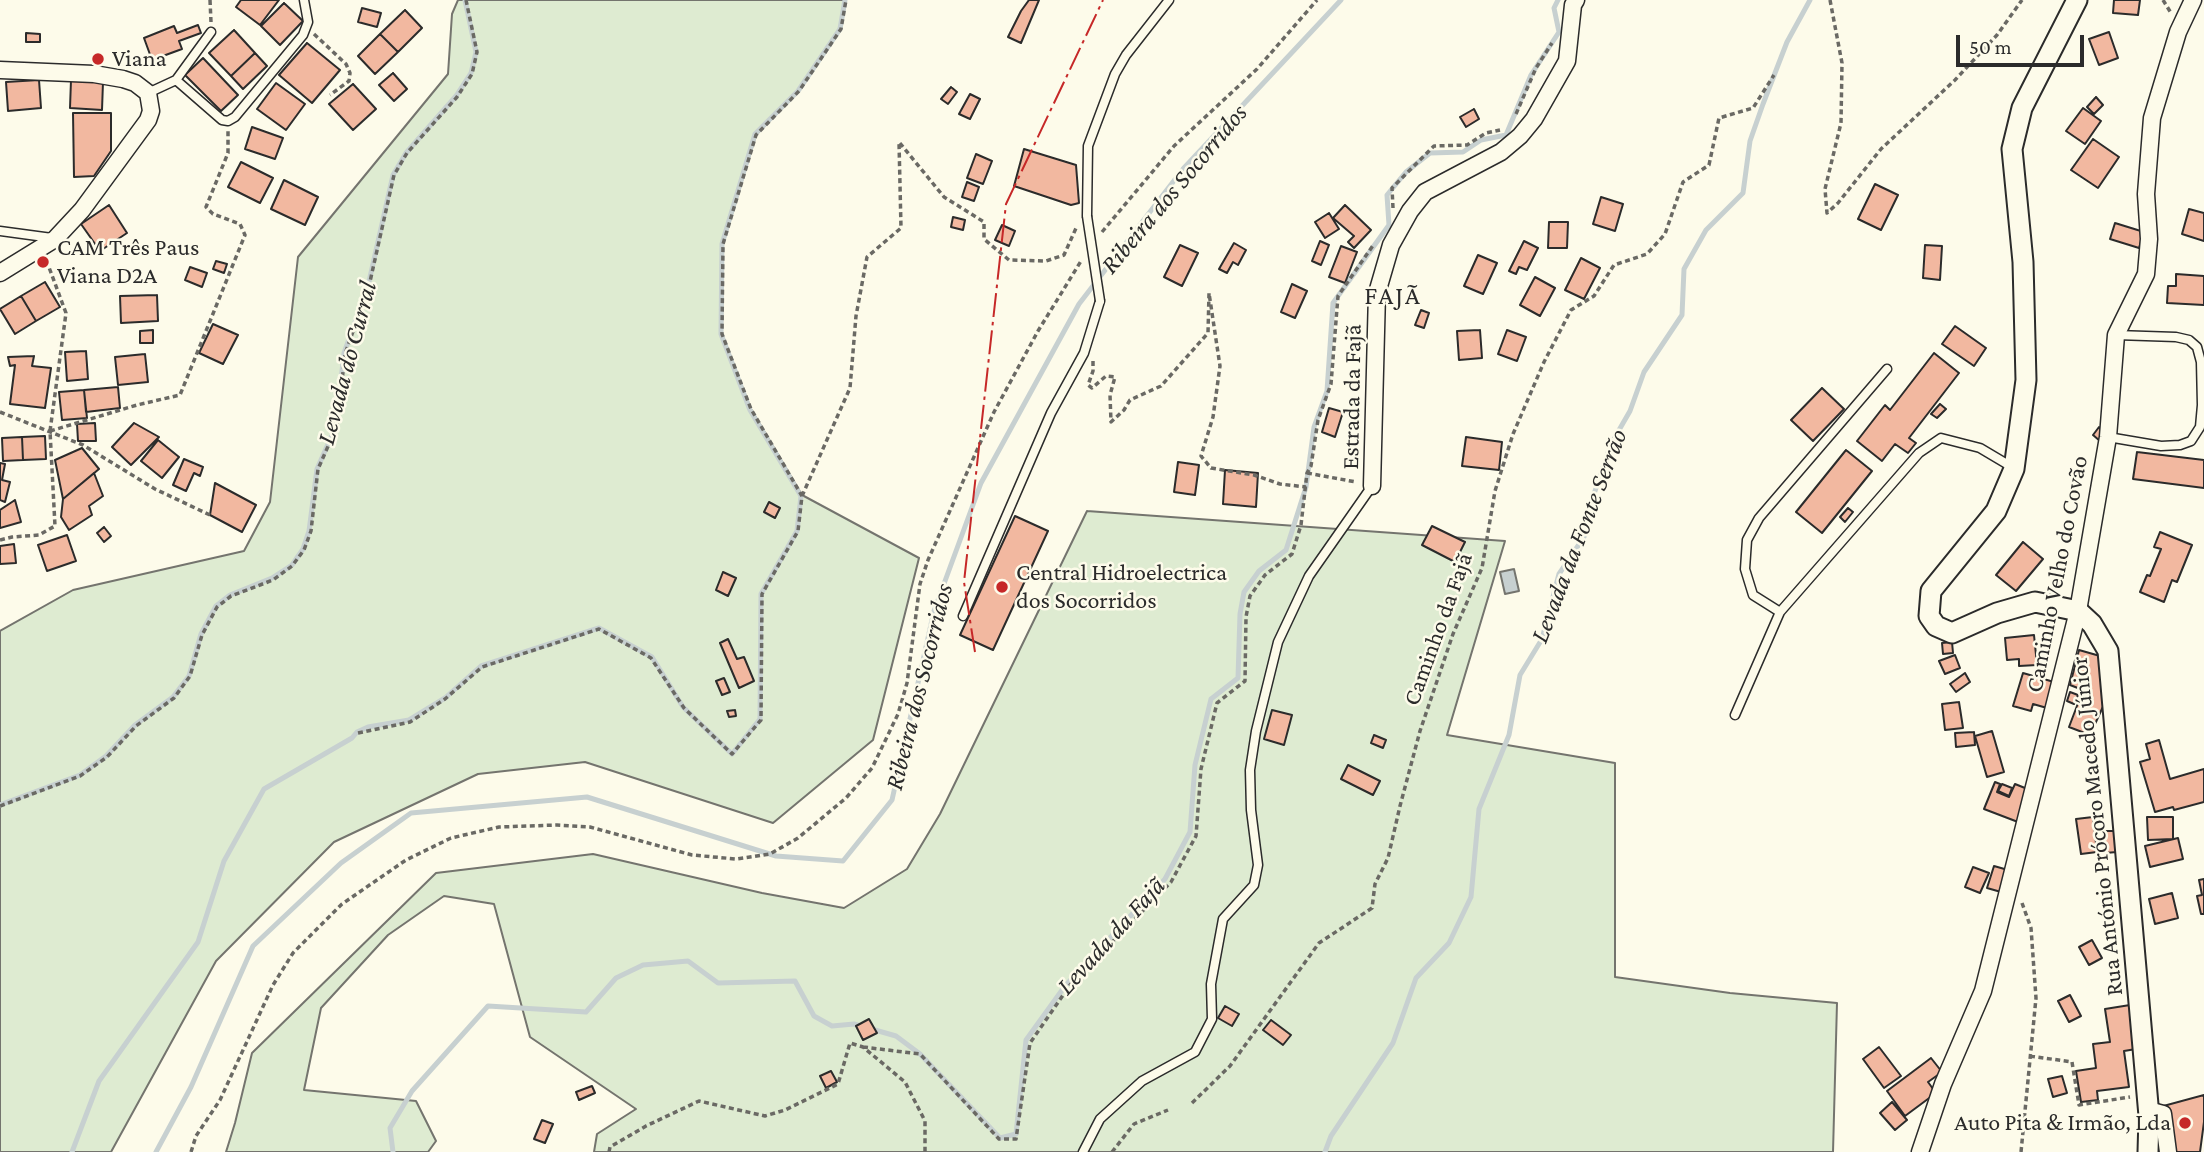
<!DOCTYPE html>
<html>
<head>
<meta charset="utf-8">
<style>
  body { margin:0 }
  #map { position:relative; width:2204px; height:1152px; overflow:hidden; background:#fdfbea; font-family:"Crimson Pro",serif }
  canvas { display:block }
  .scale { position:absolute; left:1956px; top:35px; width:128px; height:32px; box-sizing:border-box; border:4px solid #2b2b2b; border-top:0; padding-left:9px; font-size:21px; line-height:24px; white-space:nowrap; color:#2b2b2b; -webkit-text-stroke:5px #fdfbea; paint-order:stroke }
</style>
</head>
<body>
<div id="map">
<canvas width="2204" height="1152"></canvas>
<div class="scale">50 m</div>
</div>
<script>
const context = document.querySelector('canvas').getContext('2d');
context.lineJoin = 'round';
function fillPath(path, color) {
  context.fillStyle = color;
  context.fill(path, 'evenodd');
}
function shape(rows) {
  const path = new Path2D();
  for (const r of rows) {
    path.moveTo(r[0], r[1]);
    for (let i = 2; i < r.length; i += 2) path.lineTo(r[i], r[i + 1]);
  }
  return path;
}
function stroke(path, color, width, dash) {
  context.strokeStyle = color;
  context.lineWidth = width;
  context.lineCap = dash ? 'butt' : 'round';
  context.setLineDash(dash || []);
  context.stroke(path);
}
function label(font, color, halo, rows, align = 'center') {
  context.font = font + ' "Crimson Pro",serif';
  context.lineWidth = 5;
  context.setLineDash([]);
  context.textBaseline = 'middle';
  context.strokeStyle = halo;
  context.fillStyle = color;
  for (const [text, x, y, turn = 0] of rows) {
    context.save();
    context.translate(x, y);
    context.rotate((+turn || 0) * Math.PI / 180);
    context.textAlign = isNaN(turn) ? turn : align;
    if (halo) context.strokeText(text, 0, 0);
    context.fillText(text, 0, 0);
    context.restore();
  }
}
const green = shape([
  [458,0,846,0,841,29,799,91,756,135,723,244,722,334,751,409,802,495,919,558,873,740,773,823,585,762,478,774,334,842,216,961,111,1152,0,1152,0,631,73,590,244,551,270,502,298,257,448,74,452,14,458,0],
  [1087,511,1505,541,1447,735,1615,763,1615,977,1730,993,1837,1003,1833,1152,594,1152,597,1134,636,1109,530,1037,494,904,444,896,388,935,321,1008,304,1090,416,1101,436,1141,428,1152,226,1152,235,1123,252,1053,436,873,593,854,762,893,844,908,907,869,940,814,1087,511]
]);
fillPath(green, '#deebd1');
stroke(green, '#74746e', 2);
const water = shape([
  [1514,569,1519,591,1505,594,1500,572,1514,569]
]);
fillPath(water, '#c7d0d0');
stroke(water, '#74746e', 2);
stroke(shape([
  [0,805,80,775,106,756,135,725,173,697,189,676,201,634,216,606,230,595,272,578,292,565,303,549,309,531,317,469,336,426,344,353,368,286,393,175,406,153,456,96,471,73,476,52,465,0],
  [72,1152,99,1081,198,942,224,861,264,789,352,738,357,732,368,727,409,720,445,698,481,666,599,628,652,657,683,707,732,754,760,719,761,594,797,531,801,496,750,410,721,334,722,244,755,134,798,91,840,29,845,0],
  [156,1152,191,1087,253,946,341,863,411,813,587,797,776,856,843,861,892,800,934,611,981,483,1079,304,1183,169,1341,0],
  [393,1152,390,1128,412,1091,488,1006,586,1012,616,978,643,965,688,961,718,983,795,981,814,1016,832,1026,854,1024,896,1036,920,1054,1000,1138,1016,1134,1026,1040,1065,986,1165,879,1190,832,1195,765,1211,699,1238,678,1240,614,1244,592,1259,571,1286,550,1306,487,1314,427,1327,391,1333,303,1389,225,1387,195,1406,172,1430,153,1463,152,1481,140,1506,135,1531,75,1559,32,1554,8,1558,0],
  [1325,1152,1331,1136,1393,1043,1416,978,1449,943,1471,897,1479,809,1509,735,1520,675,1542,639,1559,574,1584,537,1594,494,1611,444,1630,411,1644,372,1682,315,1684,269,1706,230,1743,193,1750,141,1763,104,1787,42,1810,0]
]), '#c7d0d0', 5);
const building = shape([
  [241,0,279,0,260,25,236,7,241,0],
  [1029,0,1039,0,1021,43,1008,37,1021,11,1029,0],
  [2114,0,2140,0,2138,15,2113,13,2114,0],
  [284,3,303,21,280,45,261,26,284,3],
  [362,8,381,13,377,27,358,22,362,8],
  [405,10,422,28,398,52,380,34,405,10],
  [198,25,201,33,179,41,182,49,152,60,144,38,174,26,177,33,198,25],
  [234,30,255,53,231,76,209,53,234,30],
  [2109,32,2118,58,2099,65,2089,39,2109,32],
  [26,33,40,34,40,42,26,42,26,33],
  [380,34,398,52,375,74,358,56,380,34],
  [307,43,340,70,312,103,279,75,307,43],
  [255,53,267,66,243,89,231,76,255,53],
  [203,58,238,95,221,111,185,75,203,58],
  [393,73,407,89,394,101,379,85,393,73],
  [39,80,41,108,8,111,6,82,39,80],
  [71,80,103,82,102,110,70,108,71,80],
  [276,83,305,104,286,130,257,109,276,83],
  [353,84,376,109,353,130,329,104,353,84],
  [951,87,957,92,948,104,941,99,951,87],
  [970,94,980,99,970,119,959,114,970,94],
  [2096,97,2103,105,2094,114,2087,107,2096,97],
  [2083,108,2101,121,2085,144,2066,131,2083,108],
  [1474,109,1479,119,1466,127,1460,117,1474,109],
  [73,113,111,113,111,151,94,176,74,177,73,113],
  [252,127,283,138,275,159,245,149,252,127],
  [2093,139,2119,157,2098,188,2071,170,2093,139],
  [1024,149,1076,165,1079,203,1071,205,1014,186,1024,149],
  [976,154,992,161,983,184,967,178,976,154],
  [241,162,273,178,260,203,228,187,241,162],
  [284,180,318,197,305,225,271,209,284,180],
  [967,182,979,187,974,201,962,197,967,182],
  [1875,184,1898,195,1881,230,1858,219,1875,184],
  [1601,197,1623,204,1615,231,1593,224,1601,197],
  [109,205,127,233,100,251,81,224,109,205],
  [1345,205,1371,230,1354,248,1348,242,1354,236,1333,218,1345,205],
  [2189,209,2204,213,2204,241,2182,234,2189,209],
  [1329,213,1339,229,1325,238,1315,222,1329,213],
  [953,217,965,220,963,230,951,227,953,217],
  [1549,222,1568,222,1567,248,1548,248,1549,222],
  [2115,223,2144,232,2139,248,2110,239,2115,223],
  [1002,225,1015,231,1009,246,995,240,1002,225],
  [1320,241,1329,245,1321,265,1312,261,1320,241],
  [1524,241,1538,248,1527,270,1519,267,1516,274,1509,271,1524,241],
  [1234,243,1246,250,1238,265,1233,262,1227,273,1219,269,1234,243],
  [1180,245,1198,253,1182,286,1164,277,1180,245],
  [1925,245,1942,246,1940,280,1923,278,1925,245],
  [1341,246,1357,252,1345,283,1329,277,1341,246],
  [1478,255,1497,263,1483,294,1464,286,1478,255],
  [1581,258,1600,268,1584,299,1565,290,1581,258],
  [216,261,227,264,224,273,213,269,216,261],
  [190,267,207,273,202,287,185,280,190,267],
  [2176,274,2204,276,2204,305,2167,303,2168,286,2176,286,2176,274],
  [1535,277,1555,288,1540,316,1520,305,1535,277],
  [45,282,60,307,36,321,21,296,45,282],
  [1292,284,1307,291,1295,318,1281,312,1292,284],
  [157,295,158,321,121,323,120,296,157,295],
  [21,296,36,321,15,334,0,309,21,296],
  [1421,310,1429,313,1424,328,1415,325,1421,310],
  [213,324,238,335,223,364,199,353,213,324],
  [1955,326,1986,348,1974,366,1942,344,1955,326],
  [153,330,153,343,140,343,140,331,153,330],
  [1480,330,1482,358,1459,360,1457,331,1480,330],
  [1507,330,1526,337,1517,361,1498,354,1507,330],
  [86,351,88,379,67,381,65,352,86,351],
  [1934,353,1959,373,1909,438,1916,443,1908,453,1895,444,1882,461,1857,441,1885,405,1890,410,1934,353],
  [145,354,148,382,118,385,115,357,145,354],
  [34,356,32,366,51,368,45,408,10,404,15,365,10,366,8,357,34,356],
  [118,387,120,408,86,412,84,390,118,387],
  [1822,388,1844,409,1813,441,1791,420,1822,388],
  [84,390,87,418,62,420,59,392,84,390],
  [1940,404,1946,409,1937,418,1931,414,1940,404],
  [1329,408,1343,412,1335,437,1322,432,1329,408],
  [95,423,96,441,78,441,77,424,95,423],
  [134,423,159,437,131,465,112,447,134,423],
  [2099,427,2107,433,2100,441,2093,435,2099,427],
  [45,436,46,459,23,460,22,437,45,436],
  [22,437,23,460,3,461,2,438,22,437],
  [1466,437,1502,442,1499,470,1462,466,1466,437],
  [158,440,179,457,162,478,141,461,158,440],
  [82,448,99,469,63,499,55,460,82,448],
  [1846,450,1872,471,1822,533,1796,512,1846,450],
  [2137,452,2204,460,2204,488,2133,479,2137,452],
  [184,459,203,467,200,476,194,473,186,491,173,485,184,459],
  [1178,462,1199,465,1195,495,1174,492,1178,462],
  [0,463,5,464,2,480,10,482,5,502,0,500,0,463],
  [1225,470,1258,473,1256,507,1223,504,1225,470],
  [94,473,103,496,89,506,92,515,69,530,61,517,63,499,94,473],
  [215,483,256,505,242,532,210,515,215,483],
  [15,500,21,522,0,528,0,510,15,500],
  [769,502,780,508,775,518,764,512,769,502],
  [1848,508,1853,512,1845,522,1840,517,1848,508],
  [1015,516,1048,531,993,650,960,635,1015,516],
  [1432,526,1465,542,1455,562,1422,545,1432,526],
  [104,527,111,536,104,542,97,533,104,527],
  [2160,532,2192,545,2177,582,2172,580,2164,602,2140,592,2147,575,2150,576,2161,549,2154,547,2160,532],
  [67,535,76,561,47,571,38,545,67,535],
  [2023,542,2043,559,2016,591,1996,575,2023,542],
  [14,544,16,563,0,564,0,546,14,544],
  [723,572,736,578,728,596,716,590,723,572],
  [2034,635,2037,665,2019,666,2019,659,2007,660,2005,638,2034,635],
  [728,639,737,659,744,657,754,681,739,688,720,643,728,639],
  [1952,642,1953,653,1943,654,1942,643,1952,642],
  [2079,650,2100,656,2106,700,2090,735,2069,727,2083,690,2070,685,2079,650],
  [1955,655,1960,668,1945,674,1939,661,1955,655],
  [1965,673,1970,682,1956,692,1950,684,1965,673],
  [2023,673,2054,682,2047,708,2033,704,2031,711,2013,706,2023,673],
  [724,678,730,692,722,695,716,681,724,678],
  [2070,692,2078,695,2074,704,2067,701,2070,692],
  [1959,702,1963,728,1945,730,1942,704,1959,702],
  [735,710,736,716,729,717,727,711,735,710],
  [1272,710,1292,715,1284,745,1264,739,1272,710],
  [1992,731,2004,772,1987,777,1975,736,1992,731],
  [1974,732,1975,745,1956,747,1955,733,1974,732],
  [1374,735,1386,740,1383,748,1371,743,1374,735],
  [2159,740,2170,779,2204,769,2204,802,2174,810,2173,807,2155,812,2140,762,2150,759,2146,744,2159,740],
  [1348,765,1380,781,1373,795,1341,779,1348,765],
  [1995,782,2000,784,1997,792,2009,797,2015,784,2030,790,2018,822,1984,809,1995,782],
  [2002,784,2012,788,2009,796,1998,791,2002,784],
  [2093,817,2097,852,2081,854,2076,819,2093,817],
  [2147,817,2173,817,2173,839,2148,840,2147,817],
  [2105,831,2116,831,2117,852,2105,853,2105,831],
  [2178,838,2183,859,2150,867,2145,846,2178,838],
  [1994,866,2008,870,2001,892,1987,888,1994,866],
  [1973,867,1989,873,1980,893,1965,887,1973,867],
  [2204,879,2204,914,2201,914,2197,896,2202,895,2199,880,2204,879],
  [2172,893,2178,918,2155,924,2149,899,2172,893],
  [2092,940,2102,958,2089,965,2079,947,2092,940],
  [2070,995,2081,1016,2069,1022,2058,1001,2070,995],
  [2130,1005,2136,1049,2124,1051,2129,1087,2097,1091,2098,1100,2081,1102,2076,1071,2096,1068,2093,1044,2110,1042,2105,1009,2130,1005],
  [1225,1006,1239,1014,1232,1026,1218,1018,1225,1006],
  [869,1019,877,1033,863,1040,856,1026,869,1019],
  [1271,1020,1291,1035,1283,1045,1263,1030,1271,1020],
  [1879,1047,1901,1076,1884,1088,1863,1059,1879,1047],
  [1931,1058,1942,1072,1928,1082,1936,1093,1905,1116,1887,1091,1931,1058],
  [831,1071,837,1082,826,1088,820,1076,831,1071],
  [2062,1076,2067,1093,2053,1097,2048,1079,2062,1076],
  [592,1086,595,1093,579,1100,576,1092,592,1086],
  [2204,1095,2204,1122,2200,1152,2156,1152,2156,1108,2204,1095],
  [1892,1102,1907,1120,1895,1130,1880,1113,1892,1102],
  [542,1120,553,1124,545,1143,534,1139,542,1120]
]);
fillPath(building, '#f2b8a0');
stroke(building, '#2b2b2b', 2);
const service = shape([
  [176,80,211,32],
  [148,93,176,80,222,120,228,121,235,117,303,35,308,22,304,0],
  [1087,216,1088,146,1115,74,1126,55,1169,0],
  [0,231,52,238],
  [2108,437,2161,446,2180,445,2191,441,2200,427,2202,405,2201,362,2197,347,2189,340,2176,337,2116,335],
  [1780,612,1753,595,1745,569,1747,540,1759,518,1887,369],
  [963,616,1051,413,1084,353,1100,301],
  [1735,715,1780,612,1919,453,1941,438,1980,448,2012,467],
  [1083,1152,1100,1119,1142,1081,1195,1052,1212,1019,1211,984,1223,919,1254,885,1258,865,1251,810,1250,770,1256,731,1278,642,1309,576,1372,486]
]);
const minor = shape([
  [0,70,94,74,123,79,135,83,148,93,151,111,148,120,82,210,55,239,0,273],
  [1372,486,1377,293,1391,245,1410,211,1425,192,1501,152,1520,136,1534,119,1567,61,1573,5,1576,0],
  [2148,1110,2163,1114,2168,1152],
  [1920,1152,1943,1084,1983,991,2078,611,2108,437,2116,335,2146,274,2149,239,2146,194,2152,118,2178,32,2193,0]
]);
const tertiary = shape([
  [2077,0,2022,108,2012,149,2023,262,2026,380,2014,469,1996,511,1931,591,1929,616,1936,626,1952,633,1997,613,2035,602,2078,611,2092,624,2108,651,2149,1116,2148,1152]
]);
stroke(service, '#2b2b2b', 11);
stroke(minor, '#2b2b2b', 19);
stroke(tertiary, '#2b2b2b', 23);
stroke(shape([
  [210,0,211,22],
  [1830,0,1842,63,1841,123,1825,189,1827,213,1838,203,1881,149,1955,80,1997,35,2022,0],
  [2163,0,2171,13],
  [314,34,346,64,350,73,349,81,330,95],
  [1516,114,1536,68,1552,43],
  [1393,208,1392,188,1434,146,1467,145,1486,133,1500,130],
  [1102,232,1174,146,1257,69,1317,0],
  [1093,361,1093,371,1088,385,1092,388,1106,376,1115,377,1110,395,1111,422,1124,410,1130,400,1161,386,1208,333,1209,293,1220,366,1213,417,1201,456,1211,468,1254,475,1280,484,1306,487],
  [0,412,83,445,155,489,210,515],
  [50,431,137,405,180,395,245,235,240,224,213,214,206,207,228,153,228,131],
  [1307,473,1356,482],
  [802,496,850,388,856,316,867,257,901,228,899,142,944,197,984,222,984,239,1009,260,1046,261,1064,255,1077,226],
  [0,540,12,537,39,535,55,526,50,431,66,313,47,262],
  [358,733,410,722,445,699,482,667,599,629,651,658,684,708,732,754,761,720,762,594,798,531,802,496,751,409,722,334,723,244,756,135,799,91,841,29,846,0],
  [0,806,80,776,107,757,136,726,174,698,190,676,202,635,217,607,231,596,273,580,292,566,304,550,311,531,318,469,337,426,345,354,369,286,394,175,407,153,457,97,472,74,477,52,466,0],
  [863,1047,920,1054,999,1139,1016,1139,1030,1043,1070,985,1171,882,1196,836,1201,769,1217,703,1245,681,1246,617,1250,596,1265,575,1292,554,1301,525,1307,473,1311,466,1318,420,1331,384,1338,296,1374,244],
  [2030,1056,2072,1062,2079,1105,2130,1097],
  [1192,1103,1230,1066,1319,943,1372,908,1375,884,1388,858,1400,806,1420,731,1453,634,1482,568,1495,491,1513,434,1544,362,1571,310,1594,296,1614,265,1647,254,1665,234,1683,182,1709,165,1719,118,1753,108,1774,75],
  [191,1152,196,1136,220,1100,273,985,293,953,342,904,406,860,451,838,499,827,557,825,590,827,692,855,736,859,770,854,798,838,846,798,872,768,898,714,907,683,920,584,928,560,994,412,1038,331,1081,261],
  [609,1152,610,1147,646,1126,699,1101,765,1116,785,1110,838,1084,850,1043,863,1047,905,1082,925,1121,925,1152],
  [1112,1152,1134,1124,1168,1110],
  [2021,1152,2036,998,2031,928,2022,903]
]), '#6a6964', 3.5, [5, 3.5]);
stroke(service, '#fdfbea', 8);
stroke(minor, '#fdfbea', 16);
stroke(tertiary, '#fdfbea', 19);
const serviceBridge = shape([
  [1087,216,1100,301]
]);
stroke(serviceBridge, '#2b2b2b', 11, []);
stroke(serviceBridge, '#fdfbea', 8);
stroke(shape([
  [975,652,964,582,1006,204,1103,0]
]), '#c62828', 2, [24, 5, 3.5, 5]);
for (const [x, y, r, color] of [
  [98,59,7,"#c62828"],
  [43,262,7,"#c62828"],
  [1002,587,7,"#c62828"],
  [2185,1123,7,"#c62828"]
]) {
  const dot = new Path2D();
  dot.arc(x, y, r, 0, 2 * Math.PI);
  context.fillStyle = color;
  context.fill(dot);
  stroke(dot, '#fdfbea', 2.5);
}
label('24px', '#2b2b2b', '#fdfbea', [
  ["Viana",112,59],
  ["CAM Três Paus",57,248],
  ["Viana D2A",57,276],
  ["Central Hidroelectrica",1016,573],
  ["dos Socorridos",1016,601],
  ["Auto Pita & Irmão, Lda",2171,1123,"right"]
], 'left');
label('24px', '#2b2b2b', '#fdfbea', [
  ["Estrada da Fajã",1352,397,-89],
  ["Caminho Velho do Covão",2057,574,-79],
  ["Caminho da Fajã",1438,629,-70],
  ["Rua António Prócoro Macedo Júnior",2097,826,-96]
]);
label('italic 26px', '#2b2b2b', '#fdfbea', [
  ["Ribeira dos Socorridos",1174,189,-50],
  ["Levada do Curral",347,363,-75],
  ["Levada da Fonte Serrão",1579,536,-69],
  ["Ribeira dos Socorridos",919,687,-76],
  ["Levada da Fajã",1111,936,-48]
]);
context.letterSpacing = '2px';
label('26px', '#2b2b2b', '#fdfbea', [
  ["FAJÃ",1393,296]
]);
context.letterSpacing = '0px';
</script>
</body>
</html>
